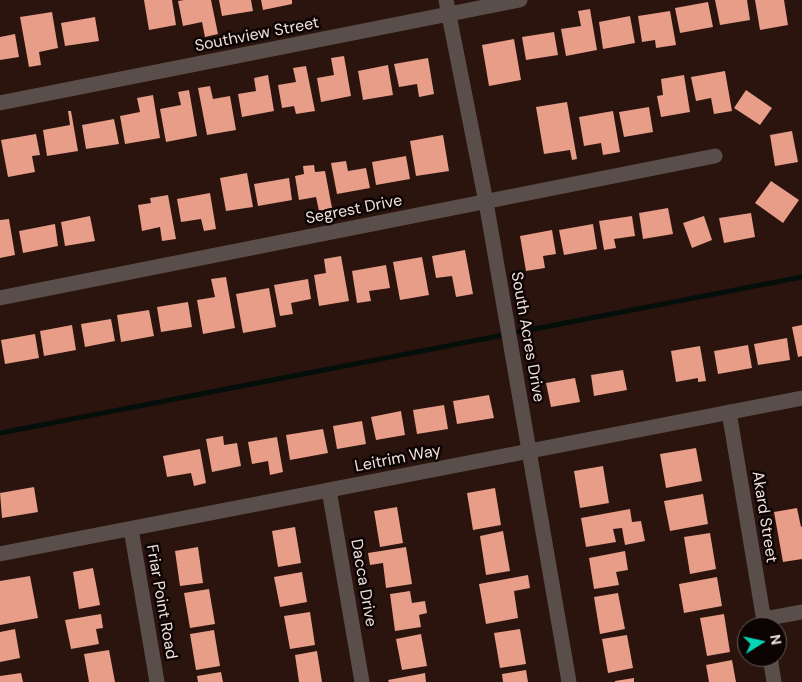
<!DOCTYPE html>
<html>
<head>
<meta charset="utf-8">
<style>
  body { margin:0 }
  #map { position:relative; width:802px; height:682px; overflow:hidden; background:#2a140d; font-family:"DM Sans",sans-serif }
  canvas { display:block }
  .north { position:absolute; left:737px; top:617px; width:50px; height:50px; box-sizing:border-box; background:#0c0403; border:1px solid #685c5a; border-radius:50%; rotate:80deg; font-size:14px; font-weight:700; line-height:20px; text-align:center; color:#f1e1dc }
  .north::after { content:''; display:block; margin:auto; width:18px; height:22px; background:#03d5b6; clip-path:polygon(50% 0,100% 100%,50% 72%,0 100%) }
</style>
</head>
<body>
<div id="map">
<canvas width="802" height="682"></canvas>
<div class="north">N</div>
</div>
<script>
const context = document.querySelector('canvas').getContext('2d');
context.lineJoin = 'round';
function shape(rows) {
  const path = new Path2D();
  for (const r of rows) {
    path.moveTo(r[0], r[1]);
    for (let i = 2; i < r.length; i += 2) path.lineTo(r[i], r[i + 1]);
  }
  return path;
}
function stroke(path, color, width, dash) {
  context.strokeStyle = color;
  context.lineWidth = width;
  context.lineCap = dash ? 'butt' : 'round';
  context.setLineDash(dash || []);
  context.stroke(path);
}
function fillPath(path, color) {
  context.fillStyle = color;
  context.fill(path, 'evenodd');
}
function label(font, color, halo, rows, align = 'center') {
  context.font = font + ' "DM Sans",sans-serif';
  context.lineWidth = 5;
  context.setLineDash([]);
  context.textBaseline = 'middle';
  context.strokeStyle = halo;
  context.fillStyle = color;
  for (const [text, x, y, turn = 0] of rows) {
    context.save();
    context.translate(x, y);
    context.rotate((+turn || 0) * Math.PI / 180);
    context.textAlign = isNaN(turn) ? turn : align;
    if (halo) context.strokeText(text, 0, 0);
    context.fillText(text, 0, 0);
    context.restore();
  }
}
stroke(shape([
  [0,433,802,277]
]), '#040f0c', 5);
fillPath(shape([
  [144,0,172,0,176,25,149,30],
  [184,0,211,0,218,34,205,37,202,22,183,26,178,1],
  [219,0,251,0,253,11,222,16],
  [261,0,292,0,292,4,263,10],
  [715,0,747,0,750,20,720,25],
  [755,0,784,0,788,25,760,30],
  [708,2,713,27,680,33,675,8],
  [590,9,597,50,566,56,561,29,581,26,578,11],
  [670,11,676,45,656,48,655,40,642,42,638,16],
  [52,12,58,48,39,52,41,65,29,67,20,17],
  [630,16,635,43,603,49,599,22],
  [95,17,99,41,65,46,61,23],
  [554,32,558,55,526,60,522,37],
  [15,34,19,57,0,60,0,37],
  [514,39,521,80,489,86,482,45],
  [344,56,351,96,321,102,317,78,334,75,331,58],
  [428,58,434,94,419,97,417,84,399,87,394,64],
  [388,65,393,95,363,100,358,71],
  [306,66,315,111,296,114,294,106,282,108,278,85,296,82,293,68],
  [725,71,732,111,714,114,711,98,696,101,691,77],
  [268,75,274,111,242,117,238,94,256,91,254,78],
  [684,75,690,112,661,117,657,96,663,95,661,79],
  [210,86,213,99,230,96,236,130,207,135,198,88],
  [189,90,197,136,166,142,160,109,181,105,178,92],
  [746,90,772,108,760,125,734,108],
  [153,95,160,138,125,144,120,116,140,112,137,98],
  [567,102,577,159,572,160,570,150,544,154,536,107],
  [649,107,653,132,624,137,619,112],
  [68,111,71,111,78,151,47,156,43,130,70,125],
  [613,111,620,152,603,155,601,143,584,146,579,117],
  [114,119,119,144,86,149,82,125],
  [792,131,798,162,775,166,770,135],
  [36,134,40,155,32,156,35,172,8,177,1,140],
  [443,135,449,171,416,176,410,141],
  [406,156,410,179,376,185,372,162],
  [346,161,348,171,366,168,370,188,337,194,331,163],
  [314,165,315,172,325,171,332,208,319,211,316,197,299,200,295,176,304,174,303,166],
  [247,173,253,207,226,211,220,178],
  [289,178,292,200,258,206,254,184],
  [771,181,799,200,783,223,755,203],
  [210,193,216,229,204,231,201,219,181,222,177,199],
  [168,195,176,239,162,241,160,227,142,231,138,205,151,203,150,198],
  [668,208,673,234,643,239,639,213],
  [751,213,755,237,724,243,719,218],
  [90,216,95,241,65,246,61,222],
  [632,216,635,236,614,239,616,248,604,250,599,221],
  [704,216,712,240,692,248,683,223],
  [9,219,15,255,0,258,0,220],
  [55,224,58,246,23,253,19,231],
  [593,224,597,249,564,255,559,230],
  [552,230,556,254,543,256,545,268,526,271,520,236],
  [465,250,473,294,456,297,452,276,436,278,432,256],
  [341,256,349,301,319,306,314,275,326,273,324,259],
  [422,257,429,295,400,300,393,262],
  [386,265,390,288,369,291,371,301,357,303,352,271],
  [226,277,235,328,203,334,197,300,215,297,211,279],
  [308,279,311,299,291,303,293,314,280,316,274,285],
  [269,288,276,327,243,333,236,294],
  [188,302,192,327,161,332,157,307],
  [149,310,154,336,121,342,117,315],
  [111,319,115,341,85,347,81,324],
  [72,325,76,350,44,356,40,331],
  [802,325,802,356,798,357,792,327],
  [35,334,39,358,5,364,1,340],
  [787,338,790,360,758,365,754,344],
  [748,345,752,368,718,374,714,351],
  [700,346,706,381,698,382,698,378,676,382,671,351],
  [623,370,627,390,594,396,591,375],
  [575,378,580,402,551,407,546,383],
  [489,395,494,418,457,424,453,401],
  [444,405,448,429,417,434,413,410],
  [401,411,405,435,376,440,371,417],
  [362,421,366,444,337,449,333,426],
  [323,429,328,453,290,460,286,435],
  [223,436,224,445,237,443,241,466,212,472,206,439],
  [277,437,283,472,270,475,268,461,252,464,248,442],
  [696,448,702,481,666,488,660,454],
  [200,449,206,483,194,486,191,473,167,477,163,456],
  [603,466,609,503,580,508,574,471],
  [34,487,38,512,2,518,0,493],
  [495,488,501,525,473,530,467,493],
  [703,494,708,524,670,531,664,501],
  [397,507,403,543,380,547,374,511],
  [797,508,801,527,802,526,802,559,783,562,774,512],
  [630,509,632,522,641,521,645,541,625,545,622,528,613,529,616,542,586,547,581,518],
  [295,527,301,563,278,567,272,531],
  [503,531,510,571,486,575,480,536],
  [710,533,716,569,690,574,684,537],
  [198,547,203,583,180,586,175,551],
  [406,547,412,584,386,588,383,563,370,565,368,553],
  [625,551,628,570,616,572,619,585,594,589,589,558],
  [93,568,100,605,79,609,73,572],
  [302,572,307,602,280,607,274,577],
  [528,575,530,588,514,591,518,618,486,624,479,584],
  [30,576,38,618,0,625,0,581],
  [717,577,722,606,684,613,679,584],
  [209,589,215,624,190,628,184,593],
  [410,591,412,603,425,601,427,613,419,615,421,627,395,631,390,594],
  [618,593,625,629,600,634,594,597],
  [310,612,315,645,290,649,284,616],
  [101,614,103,628,96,629,99,644,71,649,65,620],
  [724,614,730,652,707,656,700,618],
  [15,629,20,658,0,662,0,632],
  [520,629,526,664,500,668,494,633],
  [214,630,220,666,196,670,190,634],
  [421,634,427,666,402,670,396,639],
  [627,635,633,668,608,673,602,639],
  [109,650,115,682,89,682,84,654],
  [317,651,322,682,299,682,295,655],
  [732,660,736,682,709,682,706,665],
  [526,670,528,682,503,682,502,674],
  [221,672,223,682,198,682,197,676],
  [21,673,23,682,0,682,0,676],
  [425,673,426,682,389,682,388,680],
  [634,678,634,682,615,682,615,681]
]), '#e79d87');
stroke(shape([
  [446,0,486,202,569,682],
  [0,103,520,0],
  [0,298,715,156],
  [729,412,765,627],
  [329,490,362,682],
  [131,529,157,682],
  [0,554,802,398],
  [764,619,801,612],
  [770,657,774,682]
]), '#5a4e4a', 15);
label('16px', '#f1e1dc', '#0c0403', [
  ["Southview Street",257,35,-11],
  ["Segrest Drive",354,210,-11],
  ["South Acres Drive",527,337,80],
  ["Leitrim Way",398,459,-11],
  ["Akard Street",764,517,81],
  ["Dacca Drive",363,583,80],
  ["Friar Point Road",161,602,80]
]);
</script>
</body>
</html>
